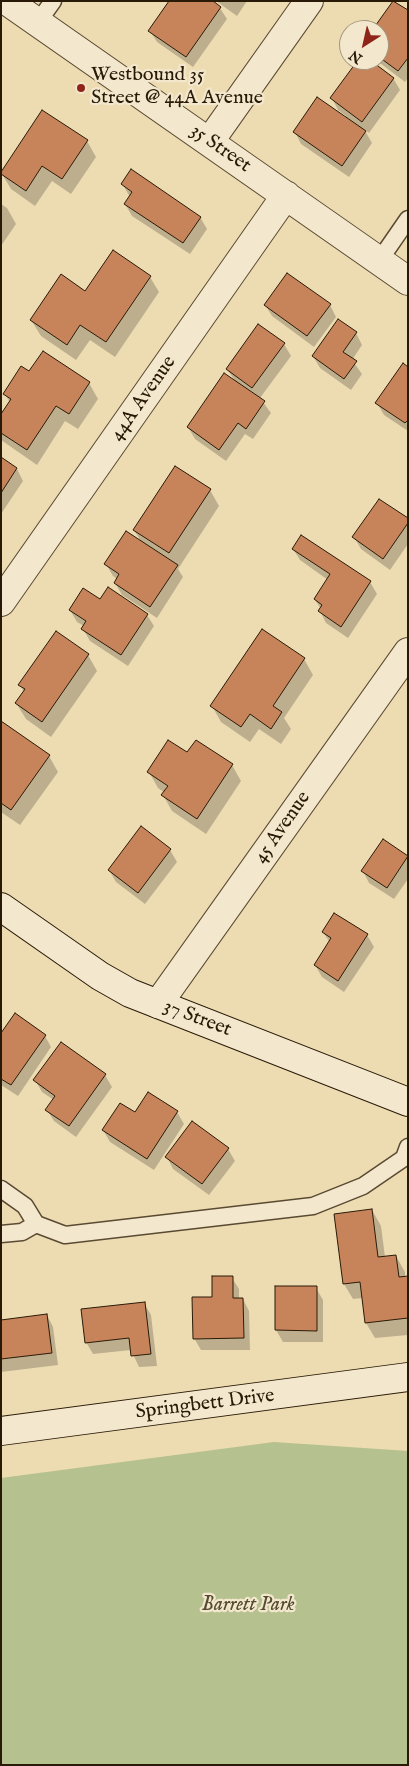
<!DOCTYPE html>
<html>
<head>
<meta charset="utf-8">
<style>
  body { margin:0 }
  #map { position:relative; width:409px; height:1766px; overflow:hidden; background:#eddbb2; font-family:"IM FELL English",serif }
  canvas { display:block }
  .frame { position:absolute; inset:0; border:2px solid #291a07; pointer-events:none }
  .north { position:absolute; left:339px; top:20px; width:50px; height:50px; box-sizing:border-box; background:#f3e8cd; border:1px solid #a2967e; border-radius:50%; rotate:215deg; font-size:14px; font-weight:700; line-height:20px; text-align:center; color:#291a07 }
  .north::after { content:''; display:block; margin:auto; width:18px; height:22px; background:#8f2418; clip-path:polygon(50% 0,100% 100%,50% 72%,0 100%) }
</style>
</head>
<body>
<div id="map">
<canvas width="409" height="1766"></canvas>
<div class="frame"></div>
<div class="north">N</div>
</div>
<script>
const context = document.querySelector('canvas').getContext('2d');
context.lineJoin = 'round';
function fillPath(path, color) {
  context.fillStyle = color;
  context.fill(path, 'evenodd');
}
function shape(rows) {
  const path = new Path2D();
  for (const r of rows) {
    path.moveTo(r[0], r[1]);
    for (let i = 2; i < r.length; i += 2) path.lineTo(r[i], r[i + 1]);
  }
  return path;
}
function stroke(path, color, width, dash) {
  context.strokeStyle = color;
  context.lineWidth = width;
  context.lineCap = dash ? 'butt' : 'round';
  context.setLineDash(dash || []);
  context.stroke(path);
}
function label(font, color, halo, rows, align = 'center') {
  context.font = font + ' "IM FELL English",serif';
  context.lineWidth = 4.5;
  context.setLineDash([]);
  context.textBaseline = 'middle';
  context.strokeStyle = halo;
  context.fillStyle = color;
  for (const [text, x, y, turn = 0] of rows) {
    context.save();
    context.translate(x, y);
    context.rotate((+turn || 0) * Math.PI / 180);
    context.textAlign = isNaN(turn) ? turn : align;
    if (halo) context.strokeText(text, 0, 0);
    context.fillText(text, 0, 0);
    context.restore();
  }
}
fillPath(shape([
  [274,1442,408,1451,408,1765,1,1765,1,1478]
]), '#b5c18e');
fillPath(shape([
  [216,1,247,1,237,16],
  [394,2,408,11,408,78,405,82,376,60,379,60,379,30,374,29],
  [220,8,227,19,193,67,157,42,150,31],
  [359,60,368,60,393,78,400,90,369,133,364,129,372,143,349,177,301,144,295,132,345,118,346,116,338,110,332,98],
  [87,141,96,157,71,194,52,181,35,206,11,189,2,174],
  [123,185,200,217,207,229,190,254,132,216,125,204,130,197],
  [1,204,7,208,16,224,1,246],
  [150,277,159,292,115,357,90,340,76,360,41,336,31,320,85,292],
  [265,305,330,305,336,317,314,347,272,316],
  [356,333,362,345,352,360,362,374,351,390,320,368,313,356],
  [284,344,291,356,260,398,271,413,253,439,245,434,226,461,195,439,188,427,235,381,227,369],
  [408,368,408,431,384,415,377,403],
  [30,373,89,383,98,399,78,429,65,421,37,465,1,440,1,416,10,403,5,394],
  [1,459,17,469,23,481,1,514],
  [175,468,210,490,219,506,178,569,183,577,157,618,122,595,115,583,117,579,113,576,106,564,142,543,134,530],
  [408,520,408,544,390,570,361,549,354,537],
  [302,536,370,582,377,594,348,638,326,623,320,611,321,609,315,600,328,580,300,560,293,549],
  [101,600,147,615,154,626,128,666,90,641,83,629,84,626,77,622,70,610],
  [88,655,97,671,51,737,26,719,16,703,24,692,20,685],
  [304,659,313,675,284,718,291,729,281,744,259,729,250,742,221,722,212,706],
  [1,723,49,756,58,772,20,825,1,812],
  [188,754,232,765,241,781,206,834,172,811,163,795,165,793,158,788,149,772],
  [383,841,408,858,408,879,394,899,369,883,363,871],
  [170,850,177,862,145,904,116,882,109,870],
  [323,932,367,935,374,947,344,992,322,977,315,965,330,943],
  [1,1035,45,1036,51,1047,18,1096,1,1085],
  [61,1044,105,1075,112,1087,76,1137,54,1121,47,1110,54,1100,42,1092,35,1080],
  [177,1112,184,1124,154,1170,110,1142,103,1130,135,1114],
  [228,1149,235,1161,209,1195,173,1169,167,1157],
  [372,1210,381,1226,385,1257,396,1256,405,1272,405,1278,408,1278,408,1335,375,1338,366,1323,363,1298,353,1299,344,1284],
  [232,1278,239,1289,239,1299,243,1299,249,1311,250,1350,201,1350,194,1338,213,1299],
  [276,1288,316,1288,323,1300,323,1342,283,1342,276,1330],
  [144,1303,151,1315,157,1366,139,1367,131,1350,93,1354,86,1342],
  [47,1315,53,1327,58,1365,1,1372,1,1321]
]), '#0003');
const building = shape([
  [169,1,213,1,221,7,186,57,148,31,169,1],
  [393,1,408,10,408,58,398,71,379,57,379,30,373,29,393,1],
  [358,60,370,60,394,78,362,122,330,98,358,60],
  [317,97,366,131,342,166,293,132,317,97],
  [42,110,88,140,62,179,42,166,26,191,1,174,1,172,42,110],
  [131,169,201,217,183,243,124,204,132,192,121,184,131,169],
  [113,250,151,276,106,342,80,325,67,345,30,320,61,274,85,291,113,250],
  [287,273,331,304,307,336,264,305,287,273],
  [338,319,357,332,343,352,357,361,344,379,312,356,338,319],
  [258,324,285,343,252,388,226,369,258,324],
  [43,351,90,382,69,414,56,406,27,450,1,433,1,414,11,399,3,394,21,366,29,371,43,351],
  [403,363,408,367,408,420,405,423,375,403,403,363],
  [224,373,265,401,246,429,238,423,219,450,187,427,224,373],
  [1,457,17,468,1,493,1,457],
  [175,466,211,489,169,553,133,530,175,466],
  [379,499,408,518,408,523,383,559,352,537,379,499],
  [126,531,178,565,150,607,114,583,119,574,104,564,126,531],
  [301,535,371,581,341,627,318,611,322,605,314,599,330,574,292,549,301,535],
  [108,587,148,614,121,655,81,629,86,621,69,610,83,588,100,599,108,587],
  [262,629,305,658,273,706,282,712,271,729,250,714,241,727,210,706,262,629],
  [56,631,89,654,42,722,15,703,25,689,18,685,56,631],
  [1,721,50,755,11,810,1,803,1,721],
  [168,740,187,752,196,740,233,764,197,819,161,795,168,786,147,772,168,740],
  [141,826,171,849,138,893,108,870,141,826],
  [383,839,408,856,387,888,361,871,383,839],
  [334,913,368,934,338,981,314,965,331,938,322,932,334,913],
  [15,1013,46,1035,11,1085,1,1079,1,1033,15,1013],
  [61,1042,106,1074,69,1126,45,1110,55,1096,33,1080,61,1042],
  [148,1092,178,1111,147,1159,102,1130,120,1103,135,1112,148,1092],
  [192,1121,229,1148,202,1184,165,1157,192,1121],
  [372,1209,378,1257,396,1255,399,1277,408,1276,408,1318,365,1323,360,1282,343,1284,334,1214,372,1209],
  [212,1276,233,1276,233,1298,243,1298,244,1338,193,1339,192,1297,212,1297,212,1276],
  [275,1286,317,1286,317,1331,275,1330,275,1286],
  [145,1302,151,1354,131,1356,129,1338,85,1343,81,1309,145,1302],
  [47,1314,52,1353,1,1359,1,1320,47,1314]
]);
fillPath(building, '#c7845b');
stroke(building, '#291a07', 1);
const lane = shape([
  [38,22,53,1],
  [379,261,408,219],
  [1,1189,25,1206,36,1224],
  [1,1234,22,1232,36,1224,65,1235,313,1206,363,1186,404,1158,408,1147]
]);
const street = shape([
  [7,1,408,281],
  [210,141,309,1],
  [1,602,286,195],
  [158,1004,408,652]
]);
const secondary = shape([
  [1,907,100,976,130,993,408,1102],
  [1,1431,408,1377]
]);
stroke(lane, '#5a4a32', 19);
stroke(street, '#5a4a32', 30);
stroke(secondary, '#291a07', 30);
stroke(lane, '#f3e8cd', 16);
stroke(street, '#f3e8cd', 28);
stroke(secondary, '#f3e8cd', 28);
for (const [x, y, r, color] of [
  [81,88,5,"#8f2418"]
]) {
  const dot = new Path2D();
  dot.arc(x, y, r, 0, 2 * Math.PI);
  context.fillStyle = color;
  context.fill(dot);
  stroke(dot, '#f3e8cd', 2);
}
label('20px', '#291a07', '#f3e8cd', [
  ["Westbound 35",91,76],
  ["Street @ 44A Avenue",91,99]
], 'left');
label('20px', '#291a07', '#f3e8cd', [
  ["35 Street",220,149,35],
  ["44A Avenue",144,399,-55],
  ["45 Avenue",283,828,-55],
  ["37 Street",197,1019,21],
  ["Springbett Drive",205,1405,-7]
]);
label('italic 20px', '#534c30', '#f3e8cd', [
  ["Barrett Park",248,1606]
]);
</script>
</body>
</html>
